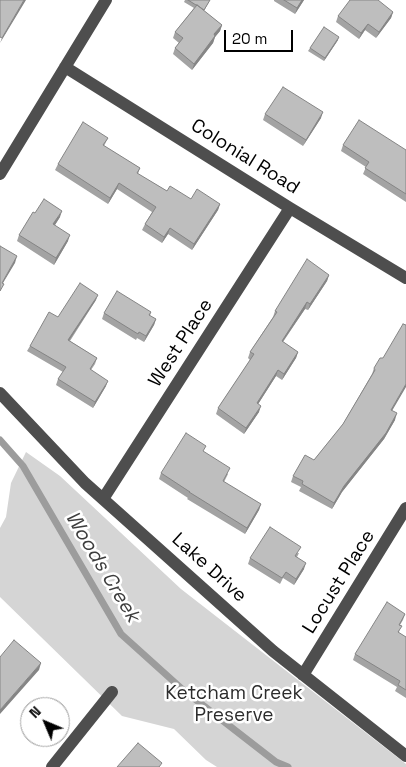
<!DOCTYPE html>
<html>
<head>
<meta charset="utf-8">
<style>
  body { margin:0 }
  #map { position:relative; width:406px; height:767px; overflow:hidden; background:#fff; font-family:"Space Grotesk",sans-serif }
  canvas { display:block }
  .north { position:absolute; left:20px; top:697px; width:50px; height:50px; box-sizing:border-box; background:#fff; border:1px solid #999; border-radius:50%; rotate:315deg; font-size:14px; font-weight:700; line-height:20px; text-align:center; color:#000 }
  .north::after { content:''; display:block; margin:auto; width:18px; height:22px; background:#000; clip-path:polygon(50% 0,100% 100%,50% 72%,0 100%) }
  .scale { position:absolute; left:224px; top:30px; width:69px; height:22px; box-sizing:border-box; border:2px solid #000; border-top:0; padding-left:6px; font-size:15px; line-height:18px; white-space:nowrap; color:#000; -webkit-text-stroke:4px #fff; paint-order:stroke }
</style>
</head>
<body>
<div id="map">
<canvas width="406" height="767"></canvas>
<div class="north">N</div>
<div class="scale">20 m</div>
</div>
<script>
const context = document.querySelector('canvas').getContext('2d');
context.lineJoin = 'round';
function fillPath(path, color) {
  context.fillStyle = color;
  context.fill(path, 'evenodd');
}
function shape(rows) {
  const path = new Path2D();
  for (const r of rows) {
    path.moveTo(r[0], r[1]);
    for (let i = 2; i < r.length; i += 2) path.lineTo(r[i], r[i + 1]);
  }
  return path;
}
function stroke(path, color, width, dash) {
  context.strokeStyle = color;
  context.lineWidth = width;
  context.lineCap = dash ? 'butt' : 'round';
  context.setLineDash(dash || []);
  context.stroke(path);
}
function label(font, color, halo, rows, align = 'center') {
  context.font = font + ' "Space Grotesk",sans-serif';
  context.lineWidth = 5;
  context.setLineDash([]);
  context.textBaseline = 'middle';
  context.strokeStyle = halo;
  context.fillStyle = color;
  for (const [text, x, y, turn = 0] of rows) {
    context.save();
    context.translate(x, y);
    context.rotate((+turn || 0) * Math.PI / 180);
    context.textAlign = isNaN(turn) ? turn : align;
    if (halo) context.strokeText(text, 0, 0);
    context.fillText(text, 0, 0);
    context.restore();
  }
}
fillPath(shape([
  [26,452,60,476,181,589,406,764,406,767,217,767,206,760,174,729,122,716,0,597,0,528,6,517,11,483]
]), '#d5d5d5');
stroke(shape([
  [0,440,23,466,121,634,182,689,276,762,288,767]
]), '#9c9c9c', 7);
stroke(shape([
  [65,67,290,208,406,278],
  [0,174,106,0],
  [0,393,85,483,273,651,406,756],
  [103,499,290,208],
  [303,675,406,508],
  [52,767,112,692]
]), '#4e4e4e', 12);
fillPath(shape([
  [185,0,210,0,204,11,222,25,220,31,215,37,213,43,192,70,173,54,175,48,179,43,173,38,175,32,194,8,184,2],
  [274,0,304,0,295,14,274,1],
  [393,12,391,18,376,38,365,30,359,39,336,22,338,16],
  [338,40,324,61,308,51,310,48],
  [265,114,321,118,303,146,263,120],
  [108,138,104,146,140,168,138,174,167,191,191,199,220,204,218,210,192,250,168,234,162,243,142,230,145,224,152,212,117,189,108,204,55,170,58,164],
  [343,145,406,150,406,202,363,174,366,167,341,151],
  [35,213,60,217,55,225,68,241,54,265,17,241,19,235],
  [329,275,327,281,308,310,305,309,283,342,298,352,296,358,282,380,276,376,258,404,259,412,244,434,216,414,218,408,250,360,248,358,250,352,273,317,275,311],
  [96,300,70,341,97,358,95,364,91,370,106,386,93,408,56,385,58,379,63,372,27,351,30,346,58,317],
  [151,312,150,316,156,319,154,325,144,342,137,338,136,340,102,319,104,313],
  [374,368,395,420,384,439,342,492,332,509,299,491,301,487,291,482,293,476,314,460,343,424,372,374],
  [204,452,228,474,224,482,261,504,259,510,245,534,187,499,188,498,159,479,161,473],
  [299,553,297,557,304,569,294,585,283,578,280,584,248,564,250,558],
  [405,614,403,620,400,625,399,633,406,637,406,698,395,691,397,687,353,660,355,654]
]), '#a3a3a3');
fillPath(shape([
  [24,0,26,0,0,43,2,38],
  [302,0,304,0,295,14,297,8],
  [393,12,391,18,376,38,379,32],
  [368,24,365,30,359,39,361,33],
  [222,25,220,31,215,37,213,43,192,70,194,64,214,34],
  [339,37,338,40,324,61,325,58],
  [323,112,321,118,303,146,306,140],
  [119,183,117,189,108,204,110,198],
  [220,204,218,210,192,250,194,244],
  [62,211,60,217,51,231,53,224],
  [170,228,168,234,162,243,164,237],
  [70,235,68,241,54,265,56,258],
  [17,256,15,263,0,288,2,283],
  [329,275,327,281,308,310,310,304],
  [98,295,96,300,66,345,68,340],
  [307,302,305,309,279,347,282,341],
  [156,319,154,325,144,342,146,336],
  [298,352,296,358,282,380,284,374],
  [278,370,276,376,255,409,257,403],
  [108,381,106,386,93,408,95,402],
  [406,384,406,387,389,416,391,410],
  [261,406,259,412,244,434,246,428],
  [397,413,395,420,384,439,342,492,332,509,334,503,344,486],
  [261,504,259,510,245,534,247,528],
  [306,563,304,569,294,585,296,579],
  [41,663,39,670,0,714,0,710]
]), '#858585');
const building = shape([
  [0,0,24,0,2,38,0,37,0,0],
  [188,0,210,0,204,10,197,5,196,5,188,0],
  [284,0,302,0,297,8,284,0],
  [350,0,378,0,393,12,379,32,368,24,361,33,338,16,350,0],
  [197,5,222,25,214,34,215,36,194,64,175,48,183,38,175,32,197,5],
  [324,27,339,37,325,58,310,48,324,27],
  [283,87,323,112,306,140,265,114,283,87],
  [359,120,406,150,406,194,365,168,369,162,343,145,359,120],
  [83,122,108,138,103,145,140,168,137,173,167,191,170,186,191,199,197,189,220,204,194,244,170,228,164,237,145,224,156,207,119,183,110,198,58,164,83,122],
  [44,199,62,211,53,224,70,235,56,258,19,235,33,212,35,213,44,199],
  [0,246,17,256,2,283,4,284,0,291,0,246],
  [307,259,329,275,310,304,307,302,282,341,298,352,284,374,278,370,257,403,261,406,246,428,218,408,254,354,250,352,277,312,275,311,307,259],
  [80,283,98,295,68,340,97,358,90,369,108,381,95,402,58,379,66,367,30,346,49,312,58,317,80,283],
  [117,291,151,312,149,315,156,319,146,336,139,332,138,334,104,313,117,291],
  [403,324,406,325,406,384,391,410,397,413,386,433,344,486,334,503,302,484,303,481,293,476,305,455,314,460,343,424,375,370,374,368,380,358,383,358,403,324],
  [186,433,206,446,203,451,230,468,223,481,261,504,247,528,189,492,190,492,161,473,186,433],
  [270,527,301,547,295,556,306,563,296,579,286,572,282,578,250,558,270,527],
  [387,602,405,614,399,625,402,626,398,632,406,637,406,690,398,685,400,681,355,654,387,602],
  [14,640,41,663,0,710,0,657,14,640],
  [138,743,162,763,159,767,117,767,138,743]
]);
fillPath(building, '#bebebe');
stroke(building, '#858585', 1);
label('19px', '#000', '#fff', [
  ["Colonial Road",245,157,32],
  ["West Place",181,343,-57],
  ["Lake Drive",209,568,42],
  ["Locust Place",339,582,-58]
]);
label('19px', '#2c2c2c', '#fff', [
  ["Ketcham Creek",234,694],
  ["Preserve",234,716]
]);
label('italic 20px', '#3d3d3d', '#fff', [
  ["Woods Creek",102,567,59]
]);
</script>
</body>
</html>
